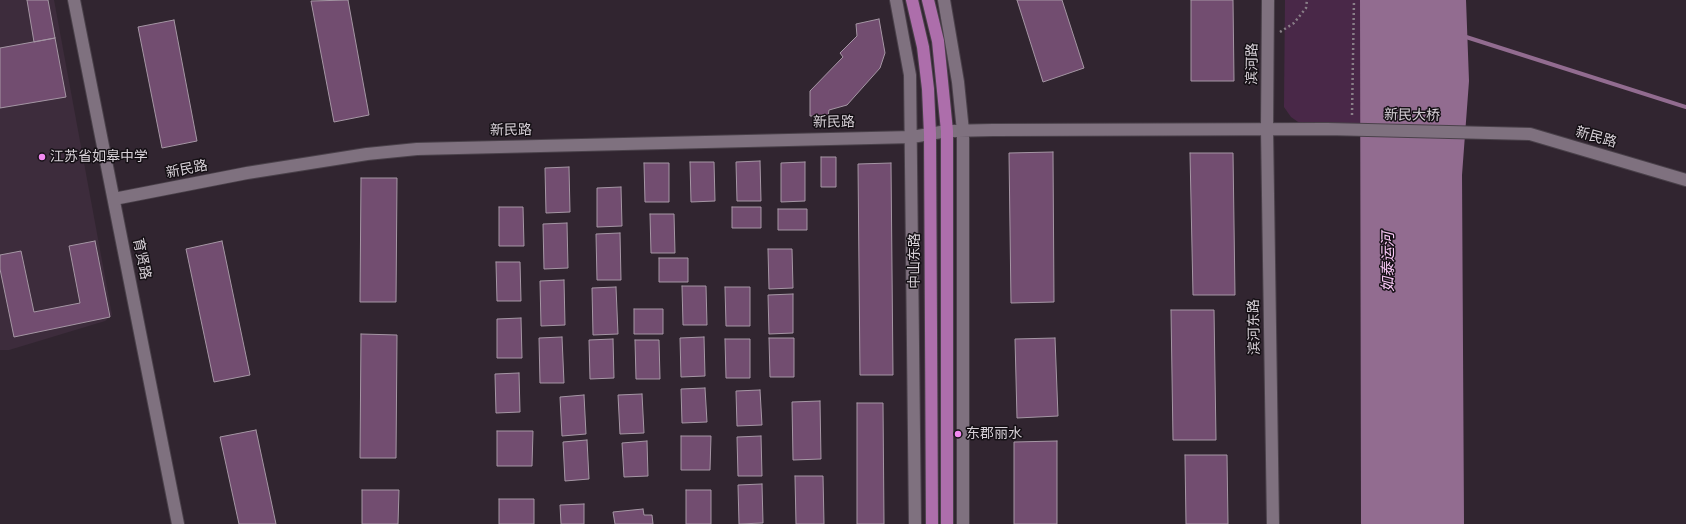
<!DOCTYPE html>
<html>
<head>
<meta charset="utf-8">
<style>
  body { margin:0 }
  canvas { display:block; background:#312530 }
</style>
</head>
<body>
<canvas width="1686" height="524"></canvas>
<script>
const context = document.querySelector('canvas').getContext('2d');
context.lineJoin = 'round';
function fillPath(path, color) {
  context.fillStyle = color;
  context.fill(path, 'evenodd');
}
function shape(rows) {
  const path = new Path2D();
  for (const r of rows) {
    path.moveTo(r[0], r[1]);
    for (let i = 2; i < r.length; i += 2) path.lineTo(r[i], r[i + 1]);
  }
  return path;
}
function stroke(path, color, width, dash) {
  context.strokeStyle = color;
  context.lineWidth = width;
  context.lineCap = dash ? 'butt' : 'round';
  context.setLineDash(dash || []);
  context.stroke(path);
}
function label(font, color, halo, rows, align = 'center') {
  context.font = font + ' Roboto,"Noto Sans SC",sans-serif';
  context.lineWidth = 3;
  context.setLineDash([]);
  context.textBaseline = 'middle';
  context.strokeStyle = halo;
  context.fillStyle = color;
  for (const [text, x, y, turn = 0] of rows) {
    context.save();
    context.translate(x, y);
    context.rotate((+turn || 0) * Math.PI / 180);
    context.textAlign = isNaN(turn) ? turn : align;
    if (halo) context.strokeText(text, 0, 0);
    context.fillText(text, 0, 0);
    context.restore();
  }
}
fillPath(shape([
  [0,0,54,0,112,315,105,321,9,350,0,350]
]), '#3d2c3c');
fillPath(shape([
  [1285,0,1360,0,1361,124,1301,124,1291,117,1284,107]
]), '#492848');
fillPath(shape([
  [1360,0,1466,0,1469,81,1462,175,1464,524,1361,524]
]), '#926c90');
stroke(shape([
  [1463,36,1686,107]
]), '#926c90', 4);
const building = shape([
  [27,0,48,0,55,38,34,42,27,0],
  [348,0,369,115,334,122,311,1,348,0],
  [1017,0,1062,0,1084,68,1043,82,1017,0],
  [1191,0,1233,0,1234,81,1191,81,1191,0],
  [879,19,885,53,880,68,847,105,829,110,828,116,810,116,810,91,843,57,840,53,857,36,856,24,879,19],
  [174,20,197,141,162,148,138,27,174,20],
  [55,38,66,97,0,108,0,48,55,38],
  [1053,152,1054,302,1011,303,1009,153,1053,152],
  [1190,153,1233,153,1235,295,1193,295,1190,153],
  [821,157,836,157,836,187,821,187,821,157],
  [760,161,761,201,737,201,736,162,760,161],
  [690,162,714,162,715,201,691,202,690,162],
  [805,162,805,201,781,202,781,163,805,162],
  [644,163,669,163,669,202,645,202,644,163],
  [891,163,893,375,860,375,858,164,891,163],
  [569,167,570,212,546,213,545,168,569,167],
  [361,178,397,178,396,302,360,302,361,178],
  [621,187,622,226,597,227,597,188,621,187],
  [499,207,523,207,524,246,499,246,499,207],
  [732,207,761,207,761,228,732,228,732,207],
  [778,209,807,209,807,230,778,230,778,209],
  [650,214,674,214,675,253,651,253,650,214],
  [567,223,568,268,544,269,543,224,567,223],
  [620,233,621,280,597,280,596,234,620,233],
  [95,241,110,317,14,337,0,269,0,255,21,251,34,312,80,303,69,246,95,241],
  [222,241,250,375,214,382,186,249,222,241],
  [768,249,792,249,793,288,769,289,768,249],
  [659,258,688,258,688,282,659,282,659,258],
  [496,262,520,262,521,301,497,301,496,262],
  [564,280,565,325,541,326,540,281,564,280],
  [682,286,706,286,707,325,683,325,682,286],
  [616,287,618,334,593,335,592,288,616,287],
  [725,287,750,287,750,326,726,326,725,287],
  [793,294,793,333,769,334,768,295,793,294],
  [634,309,663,309,663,334,634,334,634,309],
  [1171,310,1214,310,1216,440,1173,440,1171,310],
  [521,318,522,358,497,358,497,319,521,318],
  [361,334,397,335,396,458,360,458,361,334],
  [562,337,564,383,540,383,539,338,562,337],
  [704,337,705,376,681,377,680,338,704,337],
  [769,338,794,338,794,377,770,377,769,338],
  [1055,338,1058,416,1017,418,1015,339,1055,338],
  [613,339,614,378,590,379,589,340,613,339],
  [725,339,750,339,750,378,726,378,725,339],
  [635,340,659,340,660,379,636,379,635,340],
  [519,373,520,412,496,413,495,374,519,373],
  [705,388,707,422,682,423,681,389,705,388],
  [760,390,762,425,737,426,736,391,760,390],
  [642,394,644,433,620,434,618,395,642,394],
  [584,395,586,434,562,436,560,397,584,395],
  [820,401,821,459,793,460,792,402,820,401],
  [857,403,883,403,884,524,857,524,857,403],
  [256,430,276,524,239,524,220,437,256,430],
  [497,431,533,431,532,466,497,466,497,431],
  [681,436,711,436,710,470,681,470,681,436],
  [761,436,762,476,738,476,737,437,761,436],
  [587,440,589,479,565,481,563,442,587,440],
  [647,441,648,476,624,477,622,443,647,441],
  [1057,441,1057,524,1014,524,1014,442,1057,441],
  [1185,455,1227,455,1228,524,1186,524,1185,455],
  [795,476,823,476,824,524,796,524,795,476],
  [762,484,763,523,739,524,738,485,762,484],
  [362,490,399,490,398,524,362,524,362,490],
  [686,490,711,490,711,524,686,524,686,490],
  [499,499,534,499,534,524,499,524,499,499],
  [584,504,584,524,561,524,560,505,584,504],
  [643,509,644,515,652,515,653,524,615,524,613,512,643,509]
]);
fillPath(building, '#724d70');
stroke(building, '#a596a4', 1);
const minor = shape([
  [74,0,178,524],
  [896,0,910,75,915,524],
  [944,0,958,82,963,131,963,524],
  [1268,0,1267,129,1273,524],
  [114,199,247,173,367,154,417,149,912,137,947,131,993,130,1327,129,1530,134,1686,180]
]);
const major = shape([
  [912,0,923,47,928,89,930,134,932,524],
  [928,0,938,41,947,131,947,524]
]);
stroke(minor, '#4a414a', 14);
stroke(major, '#4a414a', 14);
stroke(shape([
  [1280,32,1294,23,1306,8,1307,0],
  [1352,115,1354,0]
]), '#897f88', 2.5, [2, 3]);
stroke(minor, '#7f717f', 12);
stroke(major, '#ad6eab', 12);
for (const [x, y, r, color] of [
  [42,157,4,"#f389f1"],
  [958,434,4,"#f389f1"]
]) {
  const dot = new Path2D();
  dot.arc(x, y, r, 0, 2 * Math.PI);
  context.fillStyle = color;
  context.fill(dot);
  stroke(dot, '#151015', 1.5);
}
label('14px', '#d8d1d8', '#151015', [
  ["滨河路",1253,64,-89],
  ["新民大桥",1412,116,1],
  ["新民路",834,123,-1],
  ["新民路",511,131,-1],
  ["新民路",1596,138,16],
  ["新民路",187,170,-11],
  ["育贤路",141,259,79],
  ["中山东路",915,261,-90],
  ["滨河东路",1255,327,-91]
]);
label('14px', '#d8d1d8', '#151015', [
  ["江苏省如皋中学",50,157],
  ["东郡丽水",966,434]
], 'left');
label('italic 15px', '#fbcaf8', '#151015', [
  ["如泰运河",1389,262,-90]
]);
</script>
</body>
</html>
